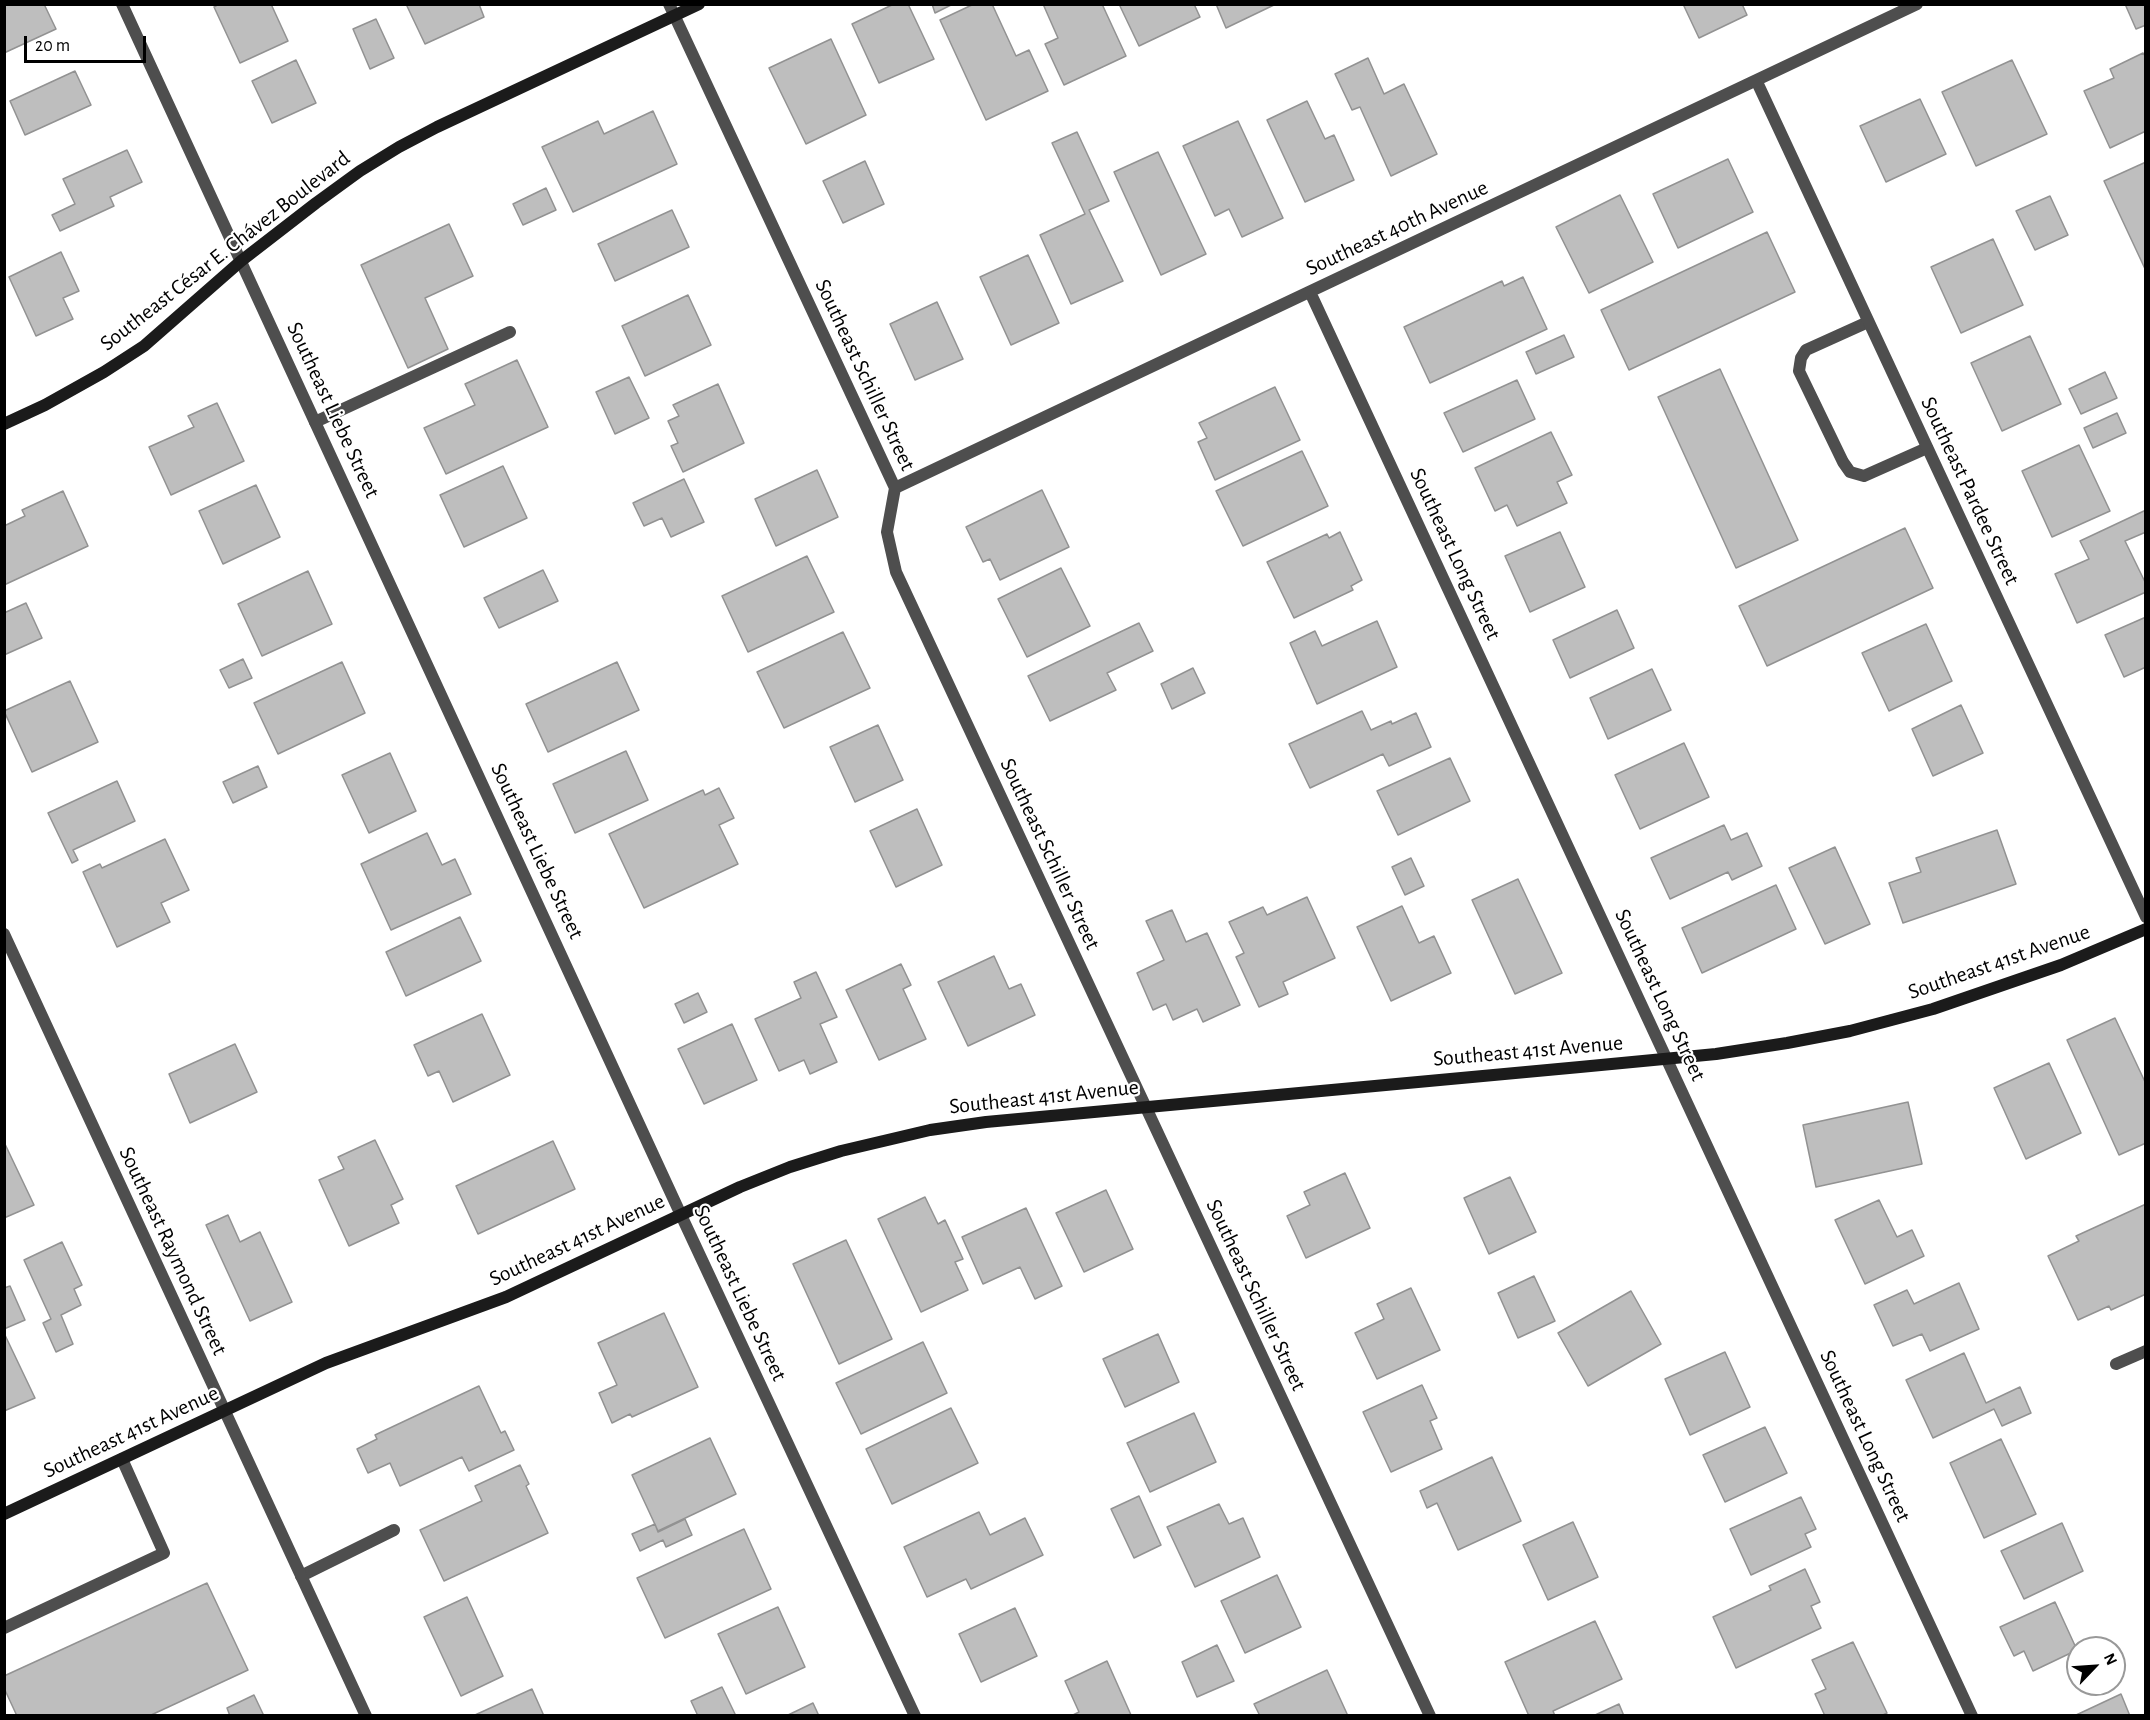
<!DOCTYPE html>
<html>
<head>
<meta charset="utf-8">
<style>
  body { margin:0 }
  #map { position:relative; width:2150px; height:1720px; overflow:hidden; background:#fff; font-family:"Alegreya Sans",sans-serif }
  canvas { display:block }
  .frame { position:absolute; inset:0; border:6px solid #000; pointer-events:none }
  .north { position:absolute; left:2066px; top:1636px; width:60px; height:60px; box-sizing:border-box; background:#fff; border:2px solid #999; border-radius:50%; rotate:65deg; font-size:16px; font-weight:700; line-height:24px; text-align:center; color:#000 }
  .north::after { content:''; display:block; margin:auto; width:21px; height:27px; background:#000; clip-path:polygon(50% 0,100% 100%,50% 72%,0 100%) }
  .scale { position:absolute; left:24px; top:36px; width:122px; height:27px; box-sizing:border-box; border:3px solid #000; border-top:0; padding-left:8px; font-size:18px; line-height:21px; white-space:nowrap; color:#000; -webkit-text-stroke:4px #fff; paint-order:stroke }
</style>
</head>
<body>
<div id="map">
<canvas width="2150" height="1720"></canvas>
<div class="frame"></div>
<div class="north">N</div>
<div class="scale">20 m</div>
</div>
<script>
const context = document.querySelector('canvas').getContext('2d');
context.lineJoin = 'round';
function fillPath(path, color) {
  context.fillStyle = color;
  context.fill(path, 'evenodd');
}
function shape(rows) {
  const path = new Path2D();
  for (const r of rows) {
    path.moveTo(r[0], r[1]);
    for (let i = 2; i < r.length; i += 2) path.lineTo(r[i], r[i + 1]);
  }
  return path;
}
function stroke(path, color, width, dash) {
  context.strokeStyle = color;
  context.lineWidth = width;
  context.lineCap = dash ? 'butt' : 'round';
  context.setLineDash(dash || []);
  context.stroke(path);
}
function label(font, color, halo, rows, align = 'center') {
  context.font = font + ' "Alegreya Sans",sans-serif';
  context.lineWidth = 4.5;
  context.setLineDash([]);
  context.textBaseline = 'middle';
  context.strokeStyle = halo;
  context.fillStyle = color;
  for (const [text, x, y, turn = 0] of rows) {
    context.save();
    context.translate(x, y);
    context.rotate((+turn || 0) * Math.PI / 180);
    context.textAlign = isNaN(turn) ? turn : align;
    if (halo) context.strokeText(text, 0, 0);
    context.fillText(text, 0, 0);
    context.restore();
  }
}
const building = shape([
  [4,4,44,4,56,29,4,53,4,4],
  [219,4,271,4,288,41,240,63,214,7,219,4],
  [406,4,479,4,484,17,425,44,406,4],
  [894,4,908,4,934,59,879,83,852,24,894,4],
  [932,4,953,4,935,13,932,4],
  [974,4,992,4,1016,56,1029,50,1048,91,986,120,940,20,974,4],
  [1043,4,1102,4,1126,56,1064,85,1045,44,1058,38,1043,4],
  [1119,4,1194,4,1200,17,1139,46,1119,4],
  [1216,4,1276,4,1226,28,1216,4],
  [1683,4,1742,4,1747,15,1699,38,1683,4],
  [2125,4,2146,4,2146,25,2136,29,2125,4],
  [376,19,394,58,370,69,353,29,376,19],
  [831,39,866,115,806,144,769,68,831,39],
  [2143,53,2146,57,2146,131,2110,148,2084,91,2114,78,2110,69,2143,53],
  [1368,58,1384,94,1404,84,1437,154,1391,176,1360,107,1352,110,1335,74,1368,58],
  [296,60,316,103,272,123,252,81,296,60],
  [2012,60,2047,134,1976,166,1942,92,2012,60],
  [75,71,91,105,25,135,10,101,75,71],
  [1920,99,1946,154,1886,182,1860,126,1920,99],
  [1307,101,1325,139,1334,135,1354,180,1305,202,1267,120,1307,101],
  [653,111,677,164,573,212,542,147,598,121,604,134,653,111],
  [1238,121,1283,218,1242,237,1229,209,1215,216,1183,146,1238,121],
  [1077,132,1109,201,1089,210,1123,281,1071,304,1040,235,1085,214,1052,143,1077,132],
  [127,150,142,182,110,197,114,206,60,231,52,215,75,204,63,179,127,150],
  [1158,152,1206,254,1161,275,1114,172,1158,152],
  [1728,159,1753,212,1678,248,1653,194,1728,159],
  [865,161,884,204,843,223,823,181,865,161],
  [2146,162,2146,271,2104,181,2146,162],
  [546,188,556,210,523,225,513,204,546,188],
  [1620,195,1653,262,1589,293,1556,227,1620,195],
  [2050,196,2068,235,2035,250,2016,211,2050,196],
  [672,210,689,247,615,281,598,244,672,210],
  [449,224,473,276,425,298,448,349,408,368,361,265,449,224],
  [1767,232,1795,292,1629,370,1601,310,1767,232],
  [1993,239,2023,305,1961,333,1931,267,1993,239],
  [61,252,79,291,63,298,73,319,36,336,9,277,61,252],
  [1028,255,1059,323,1011,345,980,277,1028,255],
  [1523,277,1547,329,1430,383,1404,327,1502,281,1504,286,1523,277],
  [688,295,711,345,645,376,622,326,688,295],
  [937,302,963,359,915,380,890,324,937,302],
  [1564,335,1574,357,1536,374,1526,352,1564,335],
  [2030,336,2061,404,2002,431,1971,363,2030,336],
  [517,360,548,427,446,474,424,428,475,405,465,384,517,360],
  [1720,369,1798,540,1736,568,1658,397,1720,369],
  [2105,372,2117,398,2081,414,2069,389,2105,372],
  [629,377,649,418,615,434,596,392,629,377],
  [1517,380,1535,419,1463,452,1444,413,1517,380],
  [718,384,744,443,683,472,671,446,678,443,668,421,679,416,673,405,718,384],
  [1275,387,1300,440,1215,480,1198,442,1207,438,1199,423,1275,387],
  [217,403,244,461,171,495,149,447,194,427,188,416,217,403],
  [2117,413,2126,433,2093,448,2084,428,2117,413],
  [1551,432,1572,475,1557,482,1567,503,1517,526,1507,505,1495,511,1475,468,1551,432],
  [2079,445,2110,511,2052,537,2022,471,2079,445],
  [1302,451,1328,506,1243,546,1216,491,1302,451],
  [503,466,527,518,464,547,440,495,503,466],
  [817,470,838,517,776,546,755,499,817,470],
  [684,479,704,522,671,537,662,518,644,526,633,503,684,479],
  [256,485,280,537,223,564,199,511,256,485],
  [1042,490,1069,547,1000,580,990,559,983,562,966,527,1042,490],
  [63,491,88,546,4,585,4,526,25,516,22,510,63,491],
  [2146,510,2146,532,2125,541,2146,584,2146,592,2077,623,2055,574,2089,559,2080,541,2146,510],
  [1905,528,1933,588,1767,666,1739,606,1905,528],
  [1340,532,1362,580,1351,586,1353,590,1294,618,1267,562,1327,534,1329,538,1340,532],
  [1560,532,1585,587,1530,612,1505,556,1560,532],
  [807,556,834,612,748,652,722,596,807,556],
  [1061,568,1090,626,1027,657,998,599,1061,568],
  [543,570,558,601,499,628,484,598,543,570],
  [308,571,332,624,262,656,238,604,308,571],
  [26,603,42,638,4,655,4,613,26,603],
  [1617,610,1634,648,1570,678,1553,640,1617,610],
  [2146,617,2146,667,2124,677,2105,635,2146,617],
  [1377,621,1397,667,1317,704,1290,643,1315,631,1322,646,1377,621],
  [1139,623,1153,651,1107,673,1116,690,1050,721,1028,676,1139,623],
  [1926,624,1952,681,1889,711,1862,653,1926,624],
  [843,632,870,688,784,728,757,672,843,632],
  [243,659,252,678,229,688,220,670,243,659],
  [342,662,365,713,278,754,254,703,342,662],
  [617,662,639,710,548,752,526,704,617,662],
  [1193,668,1205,693,1172,709,1161,684,1193,668],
  [1652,669,1671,710,1608,739,1590,698,1652,669],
  [70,681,98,742,32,772,4,711,70,681],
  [1961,705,1983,753,1933,776,1912,729,1961,705],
  [1362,711,1371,730,1391,721,1392,724,1416,713,1431,747,1389,766,1383,754,1310,788,1289,744,1362,711],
  [878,725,903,780,855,802,830,747,878,725],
  [1684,743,1709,797,1640,829,1615,775,1684,743],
  [626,751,648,800,575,833,553,784,626,751],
  [390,753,416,811,369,833,342,775,390,753],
  [1450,758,1470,801,1398,835,1377,791,1450,758],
  [258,766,267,787,233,803,223,782,258,766],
  [117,781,135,821,73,850,78,860,72,863,48,813,117,781],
  [719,788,734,818,719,825,738,864,644,908,609,834,703,790,705,795,719,788],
  [917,809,942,865,896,887,870,831,917,809],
  [1724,825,1731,840,1747,833,1762,866,1732,880,1728,872,1670,899,1651,858,1724,825],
  [1997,830,2016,884,1903,923,1889,883,1921,872,1916,858,1997,830],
  [427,833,442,865,455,859,471,894,391,930,361,864,427,833],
  [165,839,189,890,161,903,170,922,117,947,83,872,100,864,102,868,165,839],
  [1835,847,1870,924,1825,944,1789,868,1835,847],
  [1411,858,1424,886,1405,895,1392,867,1411,858],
  [1518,879,1562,973,1515,994,1472,900,1518,879],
  [1776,885,1796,929,1702,973,1682,928,1776,885],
  [1307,897,1335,958,1283,982,1288,994,1259,1007,1236,957,1244,953,1229,922,1263,907,1267,915,1307,897],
  [1402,906,1419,943,1434,936,1451,973,1391,1001,1357,927,1402,906],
  [1172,910,1186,942,1207,933,1240,1005,1203,1022,1197,1009,1173,1020,1166,1004,1153,1010,1137,973,1164,960,1146,921,1172,910],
  [460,917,481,961,406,996,386,952,460,917],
  [994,956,1009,989,1021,984,1035,1015,968,1046,938,982,994,956],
  [901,964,911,985,903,989,926,1039,879,1060,846,990,901,964],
  [816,972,837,1017,820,1024,837,1062,810,1074,804,1060,779,1071,755,1019,801,998,794,982,816,972],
  [698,993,707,1012,684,1023,675,1004,698,993],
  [482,1014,510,1075,453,1102,439,1071,428,1076,414,1045,482,1014],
  [2115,1018,2146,1084,2146,1143,2119,1155,2067,1040,2115,1018],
  [732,1024,757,1080,704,1104,678,1049,732,1024],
  [235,1044,257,1092,190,1123,169,1074,235,1044],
  [2049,1063,2081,1133,2026,1159,1994,1088,2049,1063],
  [1908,1102,1922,1164,1816,1187,1803,1125,1908,1102],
  [375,1140,403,1199,391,1205,399,1223,349,1246,319,1180,344,1169,338,1157,375,1140],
  [553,1141,575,1189,478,1234,456,1186,553,1141],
  [4,1142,34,1205,4,1218,4,1142],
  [1345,1173,1370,1228,1306,1258,1287,1216,1310,1205,1304,1192,1345,1173],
  [1510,1177,1536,1232,1489,1254,1464,1198,1510,1177],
  [1106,1190,1133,1249,1084,1272,1056,1213,1106,1190],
  [925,1197,938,1224,945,1220,963,1259,955,1262,968,1290,921,1312,878,1219,925,1197],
  [1879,1200,1897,1237,1912,1230,1924,1256,1865,1284,1835,1220,1879,1200],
  [2146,1204,2146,1294,2111,1310,2109,1306,2078,1320,2048,1256,2079,1241,2076,1236,2146,1204],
  [1026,1208,1062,1286,1035,1299,1020,1267,983,1284,962,1237,1026,1208],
  [228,1215,240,1242,260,1232,292,1302,250,1321,206,1225,228,1215],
  [846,1240,892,1339,839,1364,793,1264,846,1240],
  [62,1242,82,1285,74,1289,81,1305,61,1315,73,1344,56,1352,43,1323,51,1319,24,1260,62,1242],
  [1534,1276,1555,1321,1518,1338,1498,1293,1534,1276],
  [1959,1283,1979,1329,1930,1351,1922,1334,1893,1346,1874,1305,1907,1290,1914,1304,1959,1283],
  [10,1286,25,1320,4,1329,4,1288,10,1286],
  [1411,1288,1440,1350,1377,1379,1355,1333,1384,1319,1377,1304,1411,1288],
  [1631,1291,1661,1344,1588,1386,1558,1333,1631,1291],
  [664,1313,698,1387,632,1417,630,1414,612,1423,599,1393,617,1385,598,1343,664,1313],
  [4,1333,35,1398,4,1411,4,1333],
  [1158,1334,1179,1382,1125,1407,1103,1359,1158,1334],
  [923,1342,947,1393,861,1434,836,1383,923,1342],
  [1725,1352,1750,1407,1690,1435,1665,1379,1725,1352],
  [1964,1353,1986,1403,2020,1387,2031,1413,2002,1426,1994,1409,1933,1438,1906,1380,1964,1353],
  [1422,1385,1437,1418,1430,1421,1442,1449,1391,1472,1363,1412,1422,1385],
  [479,1386,501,1433,505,1431,514,1450,469,1471,462,1457,400,1486,390,1463,368,1473,357,1449,377,1439,375,1435,479,1386],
  [951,1408,978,1463,892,1504,866,1449,951,1408],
  [1194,1413,1216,1462,1150,1492,1127,1443,1194,1413],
  [1765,1427,1787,1473,1725,1502,1703,1455,1765,1427],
  [710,1438,736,1494,658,1531,632,1475,710,1438],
  [2001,1439,2036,1514,1984,1538,1950,1463,2001,1439],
  [1492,1457,1521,1521,1458,1550,1437,1503,1427,1508,1420,1491,1492,1457],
  [520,1465,529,1484,526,1486,548,1533,444,1581,420,1530,482,1501,475,1486,520,1465],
  [1139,1496,1161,1545,1134,1558,1111,1509,1139,1496],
  [1801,1497,1816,1529,1805,1534,1811,1547,1751,1575,1730,1529,1801,1497],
  [1219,1504,1229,1524,1243,1518,1260,1557,1195,1587,1167,1527,1219,1504],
  [979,1512,990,1535,1025,1518,1043,1555,971,1589,966,1579,927,1597,904,1547,979,1512],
  [685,1519,692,1535,666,1547,663,1540,640,1551,632,1534,655,1524,658,1532,685,1519],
  [1573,1522,1598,1577,1548,1600,1523,1545,1573,1522],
  [2062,1523,2083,1571,2024,1599,2001,1551,2062,1523],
  [744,1529,771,1589,665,1638,637,1578,744,1529],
  [1805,1569,1820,1602,1811,1606,1821,1628,1736,1668,1713,1617,1771,1590,1769,1586,1805,1569],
  [1277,1575,1301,1627,1245,1653,1221,1601,1277,1575],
  [207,1583,248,1670,149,1716,17,1716,4,1688,4,1676,207,1583],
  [467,1597,503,1676,461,1696,424,1617,467,1597],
  [2055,1602,2077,1650,2033,1671,2024,1651,2014,1656,2000,1627,2055,1602],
  [778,1607,805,1667,746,1694,718,1634,778,1607],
  [1015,1608,1037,1656,981,1682,959,1634,1015,1608],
  [1595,1621,1622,1679,1553,1711,1555,1716,1529,1716,1505,1662,1595,1621],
  [1853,1642,1887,1713,1881,1716,1825,1716,1815,1694,1826,1689,1812,1660,1853,1642],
  [1217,1645,1234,1681,1197,1697,1182,1662,1217,1645],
  [1107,1661,1131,1715,1071,1716,1079,1712,1065,1681,1107,1661],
  [1327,1670,1348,1716,1260,1716,1254,1704,1327,1670],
  [722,1687,736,1716,698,1716,691,1701,722,1687],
  [532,1689,544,1716,476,1716,475,1715,532,1689],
  [2121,1694,2130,1716,2074,1716,2121,1694],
  [254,1695,264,1716,230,1716,227,1708,254,1695],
  [813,1703,819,1716,786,1716,813,1703],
  [1619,1704,1624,1716,1593,1716,1619,1704]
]);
fillPath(building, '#bebebe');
stroke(building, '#929292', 1.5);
stroke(shape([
  [1868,322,1806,350,1801,358,1799,371,1843,462,1850,472,1864,476,1927,448],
  [315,422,510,332],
  [2116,1364,2146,1351],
  [301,1576,394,1530],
  [4,1628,164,1553,122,1459]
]), '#4e4e4e', 12);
stroke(shape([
  [122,4,681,1215,915,1716],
  [669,4,895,488,887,532,896,572,1430,1716],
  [1757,82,2146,917],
  [1310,292,1972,1716],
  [895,488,1917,4],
  [4,934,366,1716]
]), '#4e4e4e', 12);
stroke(shape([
  [4,424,45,405,104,372,144,346,241,261,316,203,360,171,399,147,437,127,699,4],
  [4,1514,326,1363,506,1297,740,1187,790,1167,841,1151,930,1130,986,1122,1580,1067,1716,1054,1787,1043,1850,1031,1933,1009,2061,965,2146,929]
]), '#1b1b1b', 12);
label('22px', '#000', '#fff', [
  ["Southeast 40th Avenue",1397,228,-25],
  ["Southeast César E. Chávez Boulevard",225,251,-38],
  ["Southeast Schiller Street",865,375,65],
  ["Southeast Liebe Street",333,410,65],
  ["Southeast Pardee Street",1970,491,65],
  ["Southeast Long Street",1455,554,65],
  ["Southeast Liebe Street",537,851,65],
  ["Southeast Schiller Street",1050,854,65],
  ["Southeast 41st Avenue",1999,962,-19],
  ["Southeast Long Street",1660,995,65],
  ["Southeast 41st Avenue",1528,1051,-5],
  ["Southeast 41st Avenue",1044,1097,-6],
  ["Southeast 41st Avenue",577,1240,-25],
  ["Southeast Raymond Street",173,1251,65],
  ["Southeast Liebe Street",740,1293,65],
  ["Southeast Schiller Street",1256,1295,65],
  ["Southeast 41st Avenue",131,1432,-25],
  ["Southeast Long Street",1865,1436,65]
]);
</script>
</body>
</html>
